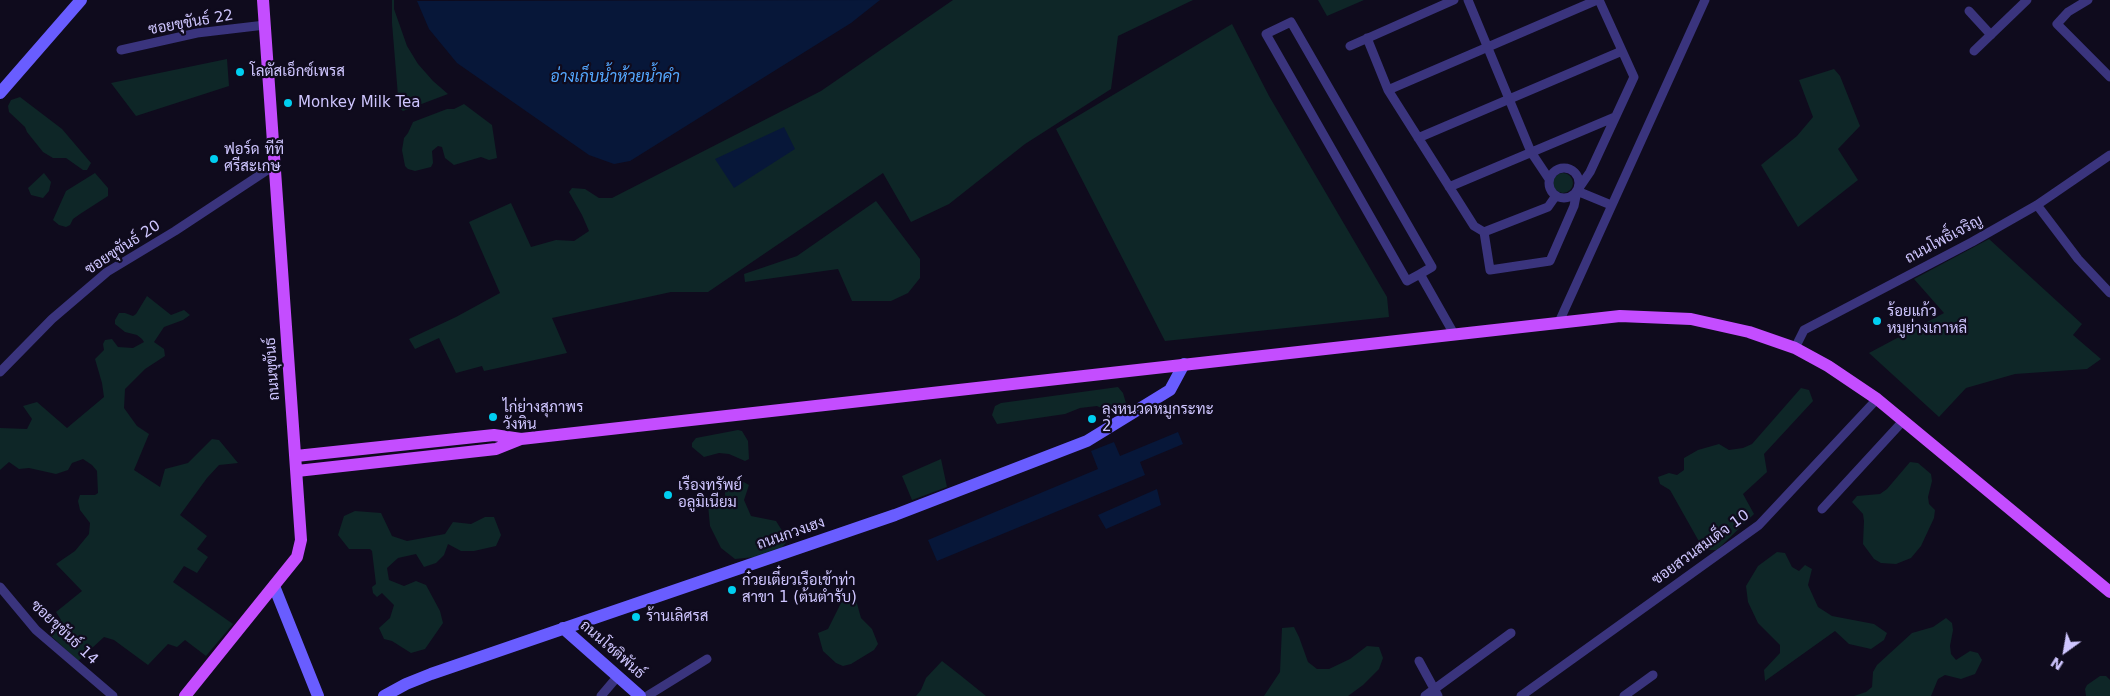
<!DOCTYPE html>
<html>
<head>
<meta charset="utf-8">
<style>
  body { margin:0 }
  #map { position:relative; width:2110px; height:696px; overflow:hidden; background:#0f0b1d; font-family:"DejaVu Sans",sans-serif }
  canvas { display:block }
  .north { position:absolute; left:2040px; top:626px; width:50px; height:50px; -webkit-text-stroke:4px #0f0b1d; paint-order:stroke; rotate:212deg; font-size:14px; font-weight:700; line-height:20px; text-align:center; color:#cfc6ff }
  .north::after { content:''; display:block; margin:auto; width:18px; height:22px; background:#cfc6ff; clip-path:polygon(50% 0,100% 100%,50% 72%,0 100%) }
</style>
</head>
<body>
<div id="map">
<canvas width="2110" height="696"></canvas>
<div class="north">N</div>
</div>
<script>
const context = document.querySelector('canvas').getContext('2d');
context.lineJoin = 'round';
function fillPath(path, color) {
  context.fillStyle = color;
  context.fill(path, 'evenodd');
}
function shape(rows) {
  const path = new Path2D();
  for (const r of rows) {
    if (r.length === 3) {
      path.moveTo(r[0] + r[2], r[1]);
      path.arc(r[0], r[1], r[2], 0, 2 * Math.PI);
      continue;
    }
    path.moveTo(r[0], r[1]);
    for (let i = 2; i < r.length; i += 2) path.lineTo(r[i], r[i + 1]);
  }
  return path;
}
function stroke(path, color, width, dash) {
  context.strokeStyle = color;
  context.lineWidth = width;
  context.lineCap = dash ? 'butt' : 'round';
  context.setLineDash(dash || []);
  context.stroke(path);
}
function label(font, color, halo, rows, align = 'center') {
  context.font = font + ' "DejaVu Sans",Sarabun,sans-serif';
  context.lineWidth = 4.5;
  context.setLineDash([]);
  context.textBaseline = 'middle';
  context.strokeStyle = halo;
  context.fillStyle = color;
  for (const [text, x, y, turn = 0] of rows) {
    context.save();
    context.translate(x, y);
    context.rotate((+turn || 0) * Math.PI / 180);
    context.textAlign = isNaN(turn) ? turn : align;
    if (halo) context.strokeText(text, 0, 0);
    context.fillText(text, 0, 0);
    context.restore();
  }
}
fillPath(shape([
  [392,0,394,0,394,9,407,46,418,64,433,81,448,94,403,111,399,108,392,23],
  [953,0,1193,0,1118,36,1111,89,1025,144,949,204,911,222,883,173,708,292,671,292,552,318,567,353,484,371,482,366,456,373,439,338,415,349,409,339,456,317,500,293,469,222,511,203,531,247,556,240,574,241,589,231,582,215,569,192,572,188,585,189,599,198,612,198,821,91],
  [1318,0,1364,0,1327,16],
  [1232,24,1269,96,1387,297,1389,317,1165,341,1056,129],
  [227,59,229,86,136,116,111,83],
  [1834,69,1840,76,1860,126,1838,149,1858,180,1798,227,1761,165,1797,136,1813,117,1799,80],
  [20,97,62,129,91,163,87,170,83,170,66,158,53,158,43,152,27,132,25,127,9,112,8,106,11,100],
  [464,104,492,125,497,158,489,160,481,157,454,165,445,158,442,147,438,146,432,151,433,163,431,167,415,171,408,169,405,166,402,150,404,138,408,133,413,122,447,109,454,109],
  [1563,183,10],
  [44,173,51,182,49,191,43,198,31,195,28,188],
  [95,173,108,188,108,196,80,214,73,219,70,225,66,227,59,225,53,220,66,191],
  [876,201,920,259,920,278,908,293,891,301,852,301,838,269,745,282,744,274,797,256],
  [1989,239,2082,324,2073,335,2101,359,2087,369,2015,374,1966,388,1939,417,1869,353,1944,313,1914,279],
  [147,296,171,315,184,310,190,315,183,320,164,327,154,342,164,349,165,356,145,369,125,389,124,408,137,426,149,434,134,470,160,487,165,469,188,463,212,439,219,440,238,463,219,465,207,478,180,515,207,536,197,549,208,557,197,573,184,566,173,582,233,624,206,656,185,640,177,647,168,644,148,665,114,640,104,637,78,661,49,634,61,620,56,612,82,591,56,564,75,551,89,534,90,523,80,510,78,501,80,495,95,495,98,493,97,471,92,465,83,459,72,463,68,470,56,474,29,468,19,469,9,462,0,470,0,428,27,429,32,419,23,406,37,402,67,428,104,397,102,383,95,359,104,350,103,344,105,340,112,339,118,347,133,348,144,342,142,339,137,335,125,332,115,324,115,320,119,313,125,313,133,316,136,314],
  [1118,387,1123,393,1128,410,1124,414,1116,415,1097,406,1080,408,1065,414,997,424,992,415,995,406,1001,403],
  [1801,388,1809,390,1813,401,1764,454,1767,472,1743,494,1754,514,1717,550,1707,550,1701,545,1670,490,1660,484,1658,477,1669,473,1677,475,1684,470,1684,458,1698,450,1719,444,1729,450,1743,448,1752,444],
  [738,430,742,431,748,441,749,459,745,461,729,454,719,453,704,457,692,447,692,443,696,438],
  [941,459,947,487,912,500,902,476],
  [1910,462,1918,463,1931,474,1932,481,1928,497,1929,504,1935,510,1934,518,1921,546,1911,558,1896,564,1881,563,1874,559,1863,544,1864,521,1863,514,1852,502,1857,496,1880,494,1887,489],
  [740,480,749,485,744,500,751,516,776,521,788,540,780,550,755,557,735,559,721,548,710,526,708,505,725,502,725,482],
  [355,511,381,513,392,536,407,541,445,534,453,522,471,524,485,517,494,517,501,535,496,546,474,551,461,551,448,544,444,555,436,563,424,567,416,554,398,558,387,568,389,580,404,586,416,581,426,585,440,611,443,623,425,649,411,653,392,641,384,639,379,628,390,618,394,605,382,593,377,597,373,593,372,587,376,584,372,551,370,549,349,549,338,535,344,516],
  [1777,552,1785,553,1792,567,1799,571,1805,565,1812,569,1808,585,1818,607,1832,616,1874,624,1887,633,1884,640,1871,649,1849,644,1835,631,1765,681,1764,670,1780,653,1780,645,1758,623,1748,602,1746,586,1758,566],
  [849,597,856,600,861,618,872,629,878,644,874,650,851,664,843,666,836,663,823,651,818,633,828,629,842,601],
  [1946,618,1952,623,1953,630,1950,646,1951,654,1956,660,1970,651,1978,653,1982,660,1975,674,1961,679,1945,675,1938,679,1931,696,1854,696,1866,692,1872,687,1873,672,1877,665,1912,633,1933,627],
  [1294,627,1299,637,1308,662,1317,669,1329,669,1350,659,1367,646,1379,647,1383,658,1379,669,1363,685,1348,696,1264,696,1280,672,1282,628],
  [942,661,960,675,986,696,916,696,921,690,926,678],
  [2100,676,2106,676,2110,680,2110,696,2086,696,2085,689,2087,685]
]), '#0e2627');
fillPath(shape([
  [880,0,851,23,630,161,614,164,589,155,457,63,429,29,417,1],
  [784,127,795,149,734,188,715,159],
  [1178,432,1183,444,1140,462,1145,475,937,561,928,540,1098,469,1091,451,1114,442,1120,456],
  [1157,489,1161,505,1106,529,1098,515]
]), '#071739');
stroke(shape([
  [1468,0,1531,152,1549,179],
  [2088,0,2068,12,2057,24,2110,77],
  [1969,11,1991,35],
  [1367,38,1388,90,1474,226,1484,232,1548,207,1555,197],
  [1350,46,1454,0],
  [121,50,197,33,265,25],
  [1974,51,2027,0],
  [1388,90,1597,0],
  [1418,138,1622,51],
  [1564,183,15],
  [1449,187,1615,117],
  [1577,191,1611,205],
  [2037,205,2078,259,2110,293],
  [1484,232,1490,270,1550,261,1574,206,1577,191,1590,172,1634,77,1599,0],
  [1420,274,1432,267,1291,22,1266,34,1407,281,1420,274,1454,334],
  [1559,322,1705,0],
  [1795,348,1804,330,1972,242,2037,205,2110,155],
  [0,372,52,319,107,272,175,231,275,165],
  [1822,509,1903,421],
  [0,587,36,630,113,696],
  [1419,661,1438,696],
  [601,696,618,676],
  [647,696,707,659],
  [1425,696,1511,633],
  [1521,696,1759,525,1877,399],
  [1624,696,1653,675]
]), '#3a347d', 9);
stroke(shape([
  [0,93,81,0],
  [274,586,318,696],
  [563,628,640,696],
  [384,696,406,684,431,674,895,515,1087,441,1170,390,1184,364]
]), '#695dff', 12);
stroke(shape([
  [296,456,494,435,521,439,1620,316,1691,319,1749,332,1795,348,1828,366,1877,399,2110,592],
  [297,471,496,449,521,439],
  [185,696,297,557,301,540,263,0]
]), '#c44dff', 12);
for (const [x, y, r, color] of [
  [240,72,5,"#00cff1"],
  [288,103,5,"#00cff1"],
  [214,159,5,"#00cff1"],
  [1877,321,5,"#00cff1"],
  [493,417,5,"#00cff1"],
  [1092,419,5,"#00cff1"],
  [668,495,5,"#00cff1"],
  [732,590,5,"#00cff1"],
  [636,617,5,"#00cff1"]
]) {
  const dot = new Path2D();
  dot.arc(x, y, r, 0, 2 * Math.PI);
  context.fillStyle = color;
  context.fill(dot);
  stroke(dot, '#0f0b1d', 2);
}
label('15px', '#cfc6ff', '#0f0b1d', [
  ["ซอยขุขันธ์ 22",191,23,-10],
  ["ถนนโพธิ์เจริญ",1944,240,-28],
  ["ซอยขุขันธ์ 20",123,248,-33],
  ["ถนนขุขันธ์",273,369,-94],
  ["ถนนกวงเฮง",791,534,-19],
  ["ซอยสวนสมเด็จ 10",1701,548,-36],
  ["ซอยขุขันธ์ 14",64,633,43],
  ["ถนนโชติพันธ์",612,650,41]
]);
label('15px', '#cfc6ff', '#0f0b1d', [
  ["โลตัสเอ็กซ์เพรส",250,72],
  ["Monkey Milk Tea",298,103],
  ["ฟอร์ด ทีที",224,150],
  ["ศรีสะเกษ",224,167],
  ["ร้อยแก้ว",1887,312],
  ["หมูย่างเกาหลี",1887,329],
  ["ไก่ย่างสุภาพร",503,408],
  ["วังหิน",503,425],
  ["ลุงหนวดหมูกระทะ",1102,410],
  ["2",1102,427],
  ["เรืองทรัพย์",678,486],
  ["อลูมิเนียม",678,503],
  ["ก๋วยเตี๋ยวเรือเข้าท่า",742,581],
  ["สาขา 1 (ต้นตำรับ)",742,598],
  ["ร้านเลิศรส",646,617]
], 'left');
label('italic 16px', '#54a8ff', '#0f0b1d', [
  ["อ่างเก็บน้ำห้วยน้ำคำ",615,78]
]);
</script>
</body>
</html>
